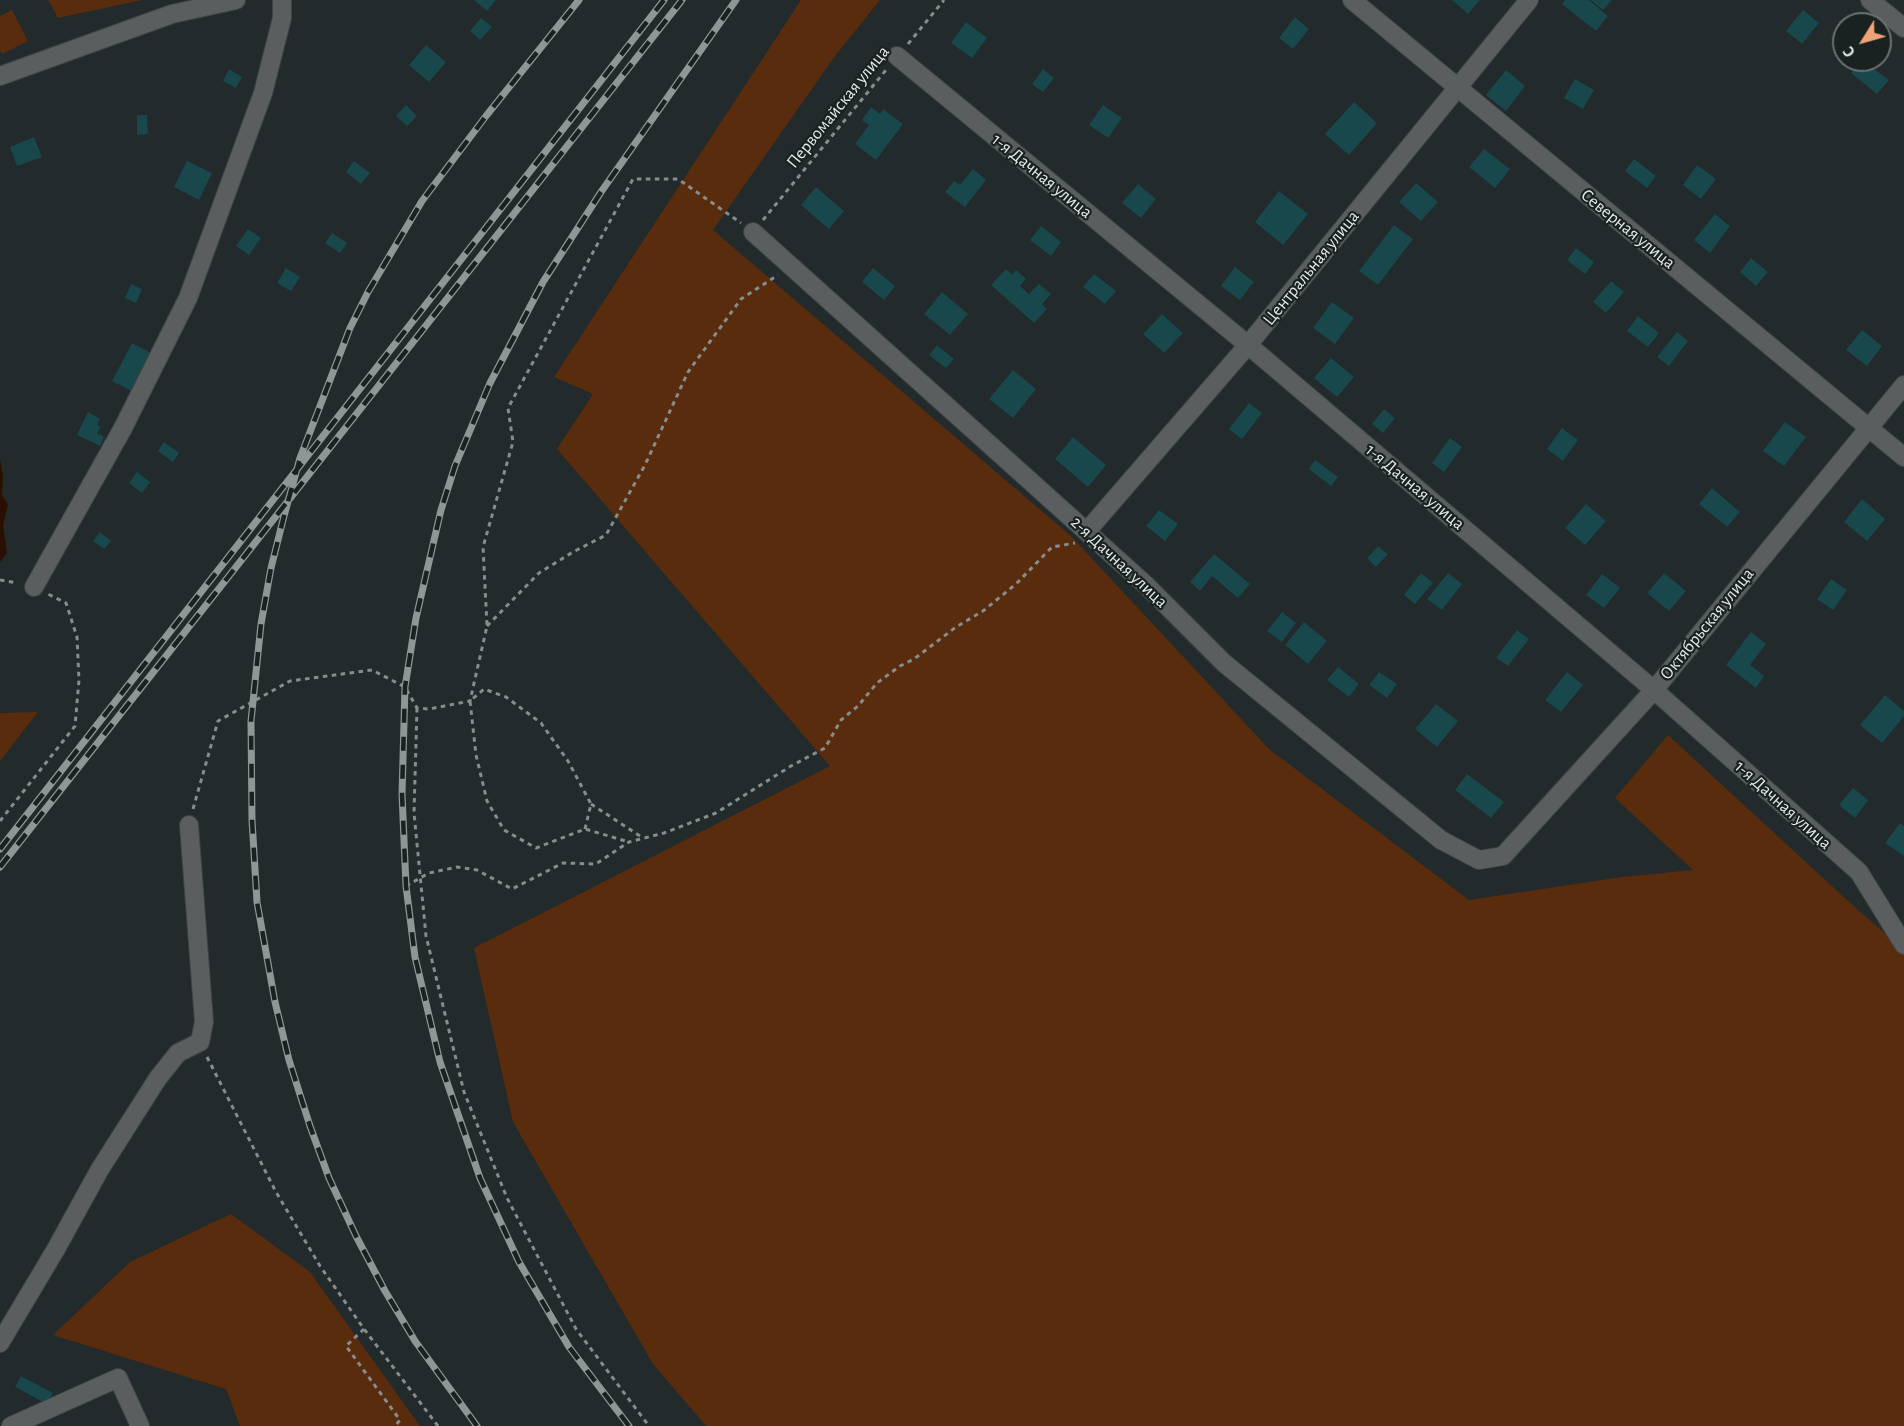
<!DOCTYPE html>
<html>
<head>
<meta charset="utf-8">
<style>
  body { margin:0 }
  #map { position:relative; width:1904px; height:1426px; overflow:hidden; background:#232a2b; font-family:"Alegreya Sans",sans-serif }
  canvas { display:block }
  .north { position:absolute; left:1832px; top:12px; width:60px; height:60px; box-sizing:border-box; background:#1a2121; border:2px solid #6b7171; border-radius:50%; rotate:233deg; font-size:16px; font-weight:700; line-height:24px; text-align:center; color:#e4e9e9 }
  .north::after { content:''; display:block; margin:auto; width:21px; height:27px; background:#efa376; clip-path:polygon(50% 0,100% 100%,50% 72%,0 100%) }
</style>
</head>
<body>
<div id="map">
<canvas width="1904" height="1426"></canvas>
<div class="north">С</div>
</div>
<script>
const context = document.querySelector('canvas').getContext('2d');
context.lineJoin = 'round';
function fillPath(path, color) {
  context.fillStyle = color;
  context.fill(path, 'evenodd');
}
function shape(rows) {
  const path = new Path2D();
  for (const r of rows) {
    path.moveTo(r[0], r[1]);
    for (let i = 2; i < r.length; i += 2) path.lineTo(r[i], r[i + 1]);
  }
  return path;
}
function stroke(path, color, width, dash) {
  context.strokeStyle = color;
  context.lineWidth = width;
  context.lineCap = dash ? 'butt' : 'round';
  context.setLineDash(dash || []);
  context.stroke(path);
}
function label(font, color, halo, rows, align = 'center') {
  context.font = font + ' "Alegreya Sans",sans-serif';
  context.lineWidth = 4.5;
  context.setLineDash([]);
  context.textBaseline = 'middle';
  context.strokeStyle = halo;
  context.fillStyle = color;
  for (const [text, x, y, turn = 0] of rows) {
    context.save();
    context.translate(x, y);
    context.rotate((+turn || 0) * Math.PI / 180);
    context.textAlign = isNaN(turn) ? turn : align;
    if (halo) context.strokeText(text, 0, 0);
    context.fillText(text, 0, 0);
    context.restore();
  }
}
fillPath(shape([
  [48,0,142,0,58,18],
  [801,0,880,0,835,56,713,230,1071,536,1269,749,1469,900,1622,877,1693,870,1615,798,1668,735,1859,911,1904,949,1904,1426,706,1426,653,1364,513,1122,474,948,830,766,557,449,593,394,554,377],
  [12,10,28,41,2,54,0,50,0,16],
  [38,712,0,761,0,713],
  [231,1214,310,1272,420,1426,240,1426,226,1389,53,1335,130,1262]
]), '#592c0d');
fillPath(shape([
  [0,459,3,476,2,495,8,505,3,526,7,553,0,562]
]), '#2a1002');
fillPath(shape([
  [474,0,496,0,487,11],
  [1452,0,1480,0,1468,14],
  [1565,0,1589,0,1608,16,1596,31,1562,4],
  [1591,0,1612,0,1603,10],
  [1803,10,1819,23,1802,44,1786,31],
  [1295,17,1309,29,1293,49,1279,38],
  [481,18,492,27,480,40,470,31],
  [966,22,987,38,972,58,951,43],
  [426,45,446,62,429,82,409,65],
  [1862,60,1889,80,1877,94,1851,73],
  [229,69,242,77,236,88,223,81],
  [1043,69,1054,78,1043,92,1032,84],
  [1506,70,1525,86,1506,111,1486,95],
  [1575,79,1594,90,1583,109,1564,98],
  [1354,102,1377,123,1349,155,1325,134],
  [406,105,417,116,407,126,396,116],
  [1103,105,1122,118,1108,138,1089,125],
  [871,107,880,114,883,109,903,124,876,160,855,144,869,125,862,120],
  [137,115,147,115,148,134,137,135],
  [34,137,42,157,17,166,10,147],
  [1484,149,1510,169,1495,188,1469,167],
  [1634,159,1656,176,1647,188,1625,171],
  [187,161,212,173,199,200,174,187],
  [354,161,370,173,361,184,346,172],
  [1697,165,1716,179,1701,199,1683,185],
  [973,169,986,180,965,207,945,192,954,181,960,185],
  [1416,183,1438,202,1421,221,1399,202],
  [1138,184,1156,199,1141,218,1122,203],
  [816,187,844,211,829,229,801,205],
  [1279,191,1308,214,1283,245,1255,222],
  [1715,214,1730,226,1710,253,1694,240],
  [1394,225,1413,239,1378,285,1359,271],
  [1041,226,1061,242,1051,256,1030,240],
  [248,229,261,238,249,255,236,246],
  [332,233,347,243,340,253,325,243],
  [1576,248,1594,262,1585,274,1567,260],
  [1751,258,1768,272,1756,286,1740,272],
  [1235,267,1254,282,1240,300,1221,286],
  [286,268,300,277,291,291,277,283],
  [873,268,895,286,884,300,862,282],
  [1006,269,1012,275,1016,270,1026,279,1020,286,1029,294,1039,284,1051,294,1042,304,1047,309,1034,323,991,285],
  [1094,274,1116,291,1105,304,1083,287],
  [1611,281,1624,292,1606,313,1593,302],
  [131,284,142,289,136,303,125,298],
  [942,292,968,314,950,335,924,314],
  [1332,302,1354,318,1335,344,1313,328],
  [1162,314,1183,333,1164,353,1143,334],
  [1638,316,1659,333,1648,347,1627,331],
  [1862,330,1882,346,1867,366,1846,350],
  [1677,332,1688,341,1669,366,1657,357],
  [132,343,151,353,132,391,112,381],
  [937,345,954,359,946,368,929,355],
  [1331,358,1354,377,1337,397,1314,378],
  [1013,370,1036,389,1013,418,989,399],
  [1249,403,1262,413,1242,439,1229,429],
  [1384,409,1395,418,1383,433,1372,424],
  [88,412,100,419,97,425,101,427,97,433,104,437,100,446,77,435],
  [1785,422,1806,437,1784,466,1763,451],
  [1562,428,1578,440,1563,461,1547,449],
  [1073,437,1106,465,1088,487,1055,459],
  [1450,438,1462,447,1444,472,1432,463],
  [164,442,179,453,173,462,158,451],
  [1315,460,1338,477,1331,486,1309,469],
  [137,472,150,482,142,493,129,483],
  [1712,488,1740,512,1727,527,1699,504],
  [1862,499,1885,519,1867,541,1844,522],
  [1586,504,1606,521,1585,545,1565,528],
  [1159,510,1178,524,1165,541,1146,526],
  [100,532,111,541,104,549,93,541],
  [1378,546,1388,554,1376,567,1367,558],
  [1214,554,1250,584,1238,598,1212,576,1200,591,1190,582],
  [1421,573,1433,583,1415,604,1404,595],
  [1448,573,1462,584,1442,610,1427,599],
  [1664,573,1686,591,1669,611,1647,593],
  [1602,574,1620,588,1604,608,1586,595],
  [1831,579,1847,590,1833,610,1817,599],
  [1282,612,1296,623,1282,642,1267,631],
  [1304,622,1327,641,1308,664,1285,645],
  [1517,630,1529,639,1508,666,1496,658],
  [1751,632,1766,644,1750,665,1764,676,1756,688,1726,665],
  [1338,667,1359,684,1349,697,1327,680],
  [1379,672,1397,684,1387,698,1369,685],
  [1567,672,1583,685,1561,712,1545,700],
  [1885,695,1904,711,1904,716,1882,743,1860,725],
  [1436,704,1458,721,1437,747,1415,729],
  [1467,774,1504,802,1491,818,1455,790],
  [1853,788,1868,800,1855,818,1839,805],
  [1900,823,1904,826,1904,856,1885,843],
  [21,1376,53,1393,47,1404,15,1387]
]), '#18474c');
const minor = shape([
  [1352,0,1904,457],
  [1870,0,1904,28],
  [897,56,1248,345,1654,690,1859,872,1904,945],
  [0,76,172,14,236,0],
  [753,232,1147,586,1224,663,1441,840,1479,860,1503,856,1654,690,1904,385],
  [1087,531,1248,345,1529,0],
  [34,587,123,428,188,298,263,93,282,18,282,0],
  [0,1343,56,1249,100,1169,158,1078,178,1053,200,1042,204,1022,189,825],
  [11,1426,118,1378,140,1426]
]);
stroke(minor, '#3e4546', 20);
stroke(shape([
  [908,44,944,0],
  [763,220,886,70],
  [0,580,17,583],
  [487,626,539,573,573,552,606,535,645,465,688,372,741,299,778,275],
  [417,708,414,813,426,936,464,1092,507,1198,576,1329,649,1426],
  [591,804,643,838],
  [193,809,218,721,290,681,372,670,405,687,417,708,429,709,470,701,487,626,483,547,513,442,508,408,633,179,678,179,741,223],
  [0,821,75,726,79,680,77,637,66,603,48,594],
  [585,829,591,804,568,761,541,723,506,697,484,689,470,701,476,755,487,801,504,830,536,848,585,829,629,842],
  [406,886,429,873,457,867,477,870,512,889,563,863,596,864,629,842,664,833,716,813,791,766,825,748,841,720,858,706,877,683,900,666,914,659,956,627,983,611,1016,584,1052,547,1075,543],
  [207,1057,276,1192,320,1266,364,1329,438,1426],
  [364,1329,346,1346,400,1420,395,1426]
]), '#878d8d', 3, [4.5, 4.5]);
stroke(minor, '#5a5e5e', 18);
const rail = shape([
  [0,849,664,0],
  [0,867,682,0],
  [477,1426,415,1341,385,1291,356,1236,329,1178,310,1126,289,1060,275,1002,257,902,252,820,251,721,261,624,271,568,284,516,300,458,350,328,368,292,422,201,486,116,579,0],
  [629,1426,569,1347,519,1262,480,1178,440,1062,415,957,406,886,402,794,405,687,416,618,441,510,455,466,490,383,543,282,601,192,736,0]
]);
stroke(rail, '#909696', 7);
stroke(rail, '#1a2121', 4.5, [14]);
label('18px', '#e4e9e9', '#1a2121', [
  ["Первомайская улица",838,107,-51],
  ["1-я Дачная улица",1042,176,39],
  ["Северная улица",1628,229,39],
  ["Центральная улица",1311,268,-51],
  ["1-я Дачная улица",1415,487,40],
  ["2-я Дачная улица",1119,562,43],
  ["Октябрьская улица",1707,624,-51],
  ["1-я Дачная улица",1783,805,42]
]);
</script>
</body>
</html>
